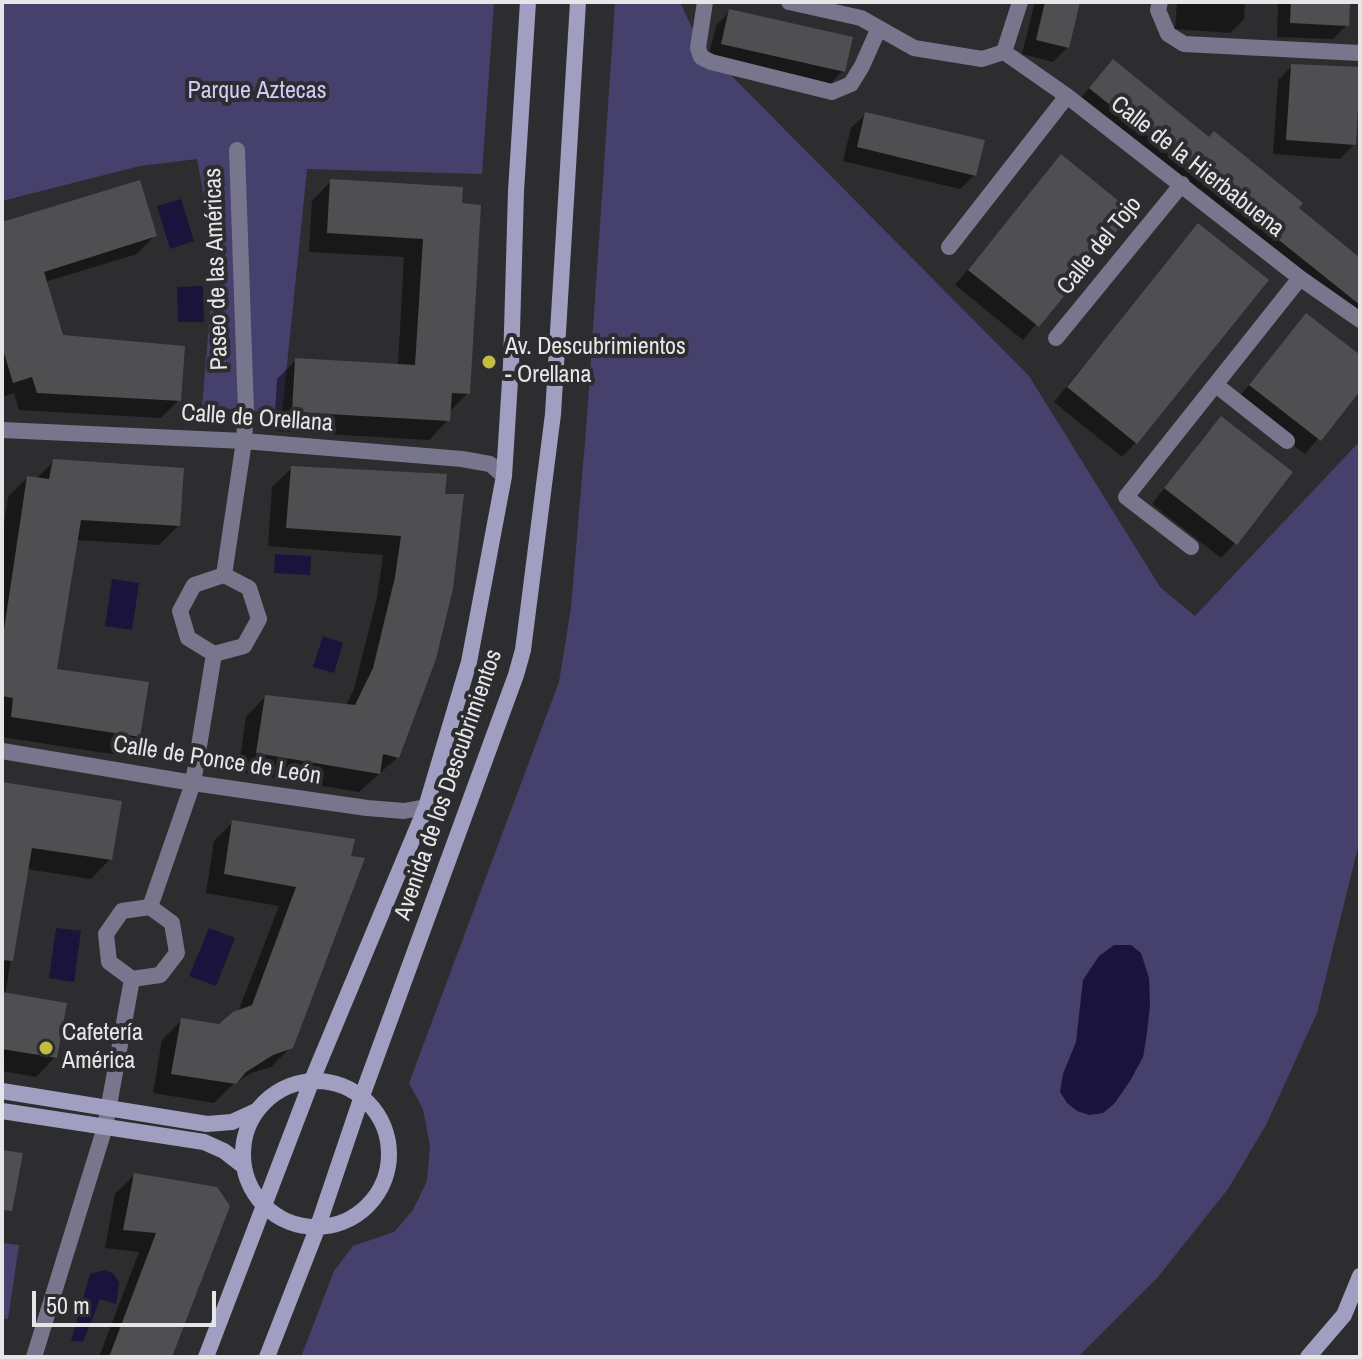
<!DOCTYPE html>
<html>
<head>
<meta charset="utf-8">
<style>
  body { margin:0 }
  #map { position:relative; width:1362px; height:1359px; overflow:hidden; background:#2d2d30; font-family:"Archivo Narrow",sans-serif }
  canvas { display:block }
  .frame { position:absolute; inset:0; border:4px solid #e6e6e8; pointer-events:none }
  .scale { position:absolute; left:32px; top:1291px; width:184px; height:36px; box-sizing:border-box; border:4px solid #e6e6e8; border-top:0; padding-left:10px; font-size:24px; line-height:28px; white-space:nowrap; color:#e6e6e8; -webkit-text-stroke:6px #2d2d30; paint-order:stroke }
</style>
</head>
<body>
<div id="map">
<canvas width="1362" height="1359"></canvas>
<div class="frame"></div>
<div class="scale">50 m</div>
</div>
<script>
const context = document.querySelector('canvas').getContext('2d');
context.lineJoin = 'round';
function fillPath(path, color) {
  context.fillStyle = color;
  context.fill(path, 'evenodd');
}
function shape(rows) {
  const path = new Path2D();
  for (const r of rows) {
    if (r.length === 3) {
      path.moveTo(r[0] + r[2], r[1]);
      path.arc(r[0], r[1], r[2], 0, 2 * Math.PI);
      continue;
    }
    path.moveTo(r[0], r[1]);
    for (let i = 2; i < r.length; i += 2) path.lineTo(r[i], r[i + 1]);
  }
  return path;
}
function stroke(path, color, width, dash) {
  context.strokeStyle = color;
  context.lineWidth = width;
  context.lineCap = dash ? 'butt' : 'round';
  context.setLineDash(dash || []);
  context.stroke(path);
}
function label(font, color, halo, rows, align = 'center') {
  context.font = font + ' "Archivo Narrow",sans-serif';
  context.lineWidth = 8;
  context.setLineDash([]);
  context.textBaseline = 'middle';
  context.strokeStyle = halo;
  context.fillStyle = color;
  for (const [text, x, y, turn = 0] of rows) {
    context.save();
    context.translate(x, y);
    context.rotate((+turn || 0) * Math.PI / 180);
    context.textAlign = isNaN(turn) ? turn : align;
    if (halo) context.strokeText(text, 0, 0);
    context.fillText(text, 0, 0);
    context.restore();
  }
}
fillPath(shape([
  [2,2,494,2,482,174,307,169,282,414,202,406,215,256,197,159,140,166,2,201],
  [615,2,680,2,699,43,1029,376,1160,587,1195,616,1360,441,1360,839,1317,1013,1266,1125,1228,1189,1157,1278,1078,1357,301,1357,334,1271,353,1246,394,1232,413,1210,427,1181,430,1146,423,1109,409,1083,559,682,571,608,587,418],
  [2,1243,19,1245,8,1319,2,1318]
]), '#45416c');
fillPath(shape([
  [181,199,194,241,170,249,157,206],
  [203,286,204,322,178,322,177,287],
  [275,554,311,556,310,575,274,573],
  [112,579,139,583,132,630,105,626],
  [323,636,343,643,334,673,313,667],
  [56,928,81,931,74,982,49,978],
  [209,928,235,938,216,986,189,976],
  [1114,945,1131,945,1141,953,1149,978,1150,1005,1147,1033,1143,1057,1130,1081,1114,1104,1103,1113,1089,1115,1077,1111,1067,1103,1060,1092,1063,1074,1076,1042,1083,980,1099,956],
  [105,1270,114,1274,119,1283,116,1304,100,1299,83,1342,71,1341,90,1274]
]), '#1a133b');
fillPath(shape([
  [1035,2,1078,2,1068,47,1053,62,1022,54],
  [1177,2,1245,2,1244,19,1230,33,1175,29],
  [1278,2,1348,2,1347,25,1333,39,1277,37],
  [730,11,843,71,828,86,708,58,716,26],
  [1113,62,1360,261,1360,320,1354,326,1076,103],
  [1292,66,1354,144,1340,159,1273,154,1278,80],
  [866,114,975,175,960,189,843,161,851,128],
  [1061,157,1129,212,1023,340,955,285],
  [331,181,461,189,468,393,449,412,448,420,429,440,274,431,277,379,296,360,398,366,404,257,309,252,312,201],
  [2,224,155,235,137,254,45,282,61,337,179,400,161,418,19,410,14,393,2,397],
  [1198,226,1136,442,1122,457,1054,402],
  [1306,316,1360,357,1360,388,1305,454,1236,401],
  [1221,419,1235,543,1221,558,1152,504,1207,433],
  [54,461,179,525,159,545,75,540,54,670,138,736,118,755,2,737,2,538,8,497,27,478,36,479],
  [292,468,445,476,398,757,359,792,238,772,246,717,265,697,346,706,354,689,377,598,383,555,268,546,272,487],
  [2,786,110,859,91,879,26,869,5,995,55,1057,36,1077,2,1071],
  [233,822,353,840,291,1047,271,1067,251,1073,231,1086,214,1103,153,1093,162,1040,182,1020,220,1026,238,1012,279,906,206,893,214,841],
  [134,1175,216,1189,170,1357,99,1357,139,1252,105,1248,115,1194]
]), '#0007');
fillPath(shape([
  [1045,2,1080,2,1069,48,1036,40],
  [1291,2,1350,2,1349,26,1290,23],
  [729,9,853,37,845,72,721,44],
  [1113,59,1209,137,1214,131,1303,203,1299,208,1360,258,1360,305,1275,237,1280,231,1191,159,1185,166,1089,88],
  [1291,64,1360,67,1356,145,1286,140],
  [865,112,985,140,976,176,857,147],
  [1061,154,1132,212,1039,327,968,270],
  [330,179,463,187,462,203,481,205,470,394,452,393,450,421,292,412,295,358,415,365,423,239,327,233],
  [140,180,157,236,44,272,63,335,185,346,181,401,37,393,32,377,13,383,2,346,2,222],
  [1198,223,1269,280,1137,444,1067,387],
  [1306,313,1360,355,1360,391,1321,441,1249,385],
  [1221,416,1293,472,1237,545,1164,488],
  [53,459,184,468,180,526,81,520,57,669,149,682,140,737,11,717,13,698,2,696,2,643,27,476,49,479],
  [291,466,447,474,445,494,464,494,453,589,436,659,399,758,383,754,380,774,256,753,265,695,355,705,373,668,395,577,401,536,286,528],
  [2,782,122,801,112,860,32,848,13,961,2,960],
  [232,820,355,839,351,856,365,858,293,1048,273,1055,246,1072,236,1084,171,1074,181,1018,219,1024,233,1012,252,1005,296,887,224,874],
  [2,992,67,1003,57,1058,2,1049],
  [2,1150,23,1153,12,1211,2,1210],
  [134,1173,217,1187,230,1206,172,1357,109,1357,156,1233,123,1230]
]), '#4f4f52');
stroke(shape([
  [705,2,698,48,701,57,711,62,832,92,851,84,862,66,879,28],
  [789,2,861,18,914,48,982,59,1004,52,1020,2],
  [1160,2,1158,10,1168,34,1184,44,1360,53],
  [1004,52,1067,96,1300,278,1360,320],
  [949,247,1067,96],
  [1056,338,1182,184],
  [1216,385,1287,441],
  [2,430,244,441,462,459,490,464,504,476],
  [1191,547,1126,497,1300,278],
  [224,575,244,441,246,411,237,150],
  [224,575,249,588,259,619,244,646,214,654,188,638,180,611,194,585,224,575],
  [2,751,193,783,367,808,404,811,426,807],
  [150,907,193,783,214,654],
  [150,907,172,923,177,953,160,975,132,979,109,962,106,934,122,911,150,907],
  [34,1357,105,1127,132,979]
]), '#77768c', 16);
stroke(shape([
  [316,1154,73],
  [2,1091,207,1124,232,1122,256,1111],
  [2,1111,204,1142,224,1151,242,1165],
  [206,1357,312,1080,426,807,469,662,504,476,511,365,516,191,528,2],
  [267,1357,317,1229,362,1096,516,675,523,650,553,414,578,2],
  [1308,1357,1344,1315,1360,1276]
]), '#a09fc1', 16);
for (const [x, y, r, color] of [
  [489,362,8,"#c2bd3f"],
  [46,1048,8,"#c2bd3f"]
]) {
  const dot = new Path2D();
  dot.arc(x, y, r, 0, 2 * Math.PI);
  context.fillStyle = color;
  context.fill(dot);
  stroke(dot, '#2d2d30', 3);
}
label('24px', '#ceccf9', '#2d2d30', [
  ["Parque Aztecas",257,92]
]);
label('24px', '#e6e6e8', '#2d2d30', [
  ["Calle de la Hierbabuena",1197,167,38],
  ["Calle del Tojo",1100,246,-51],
  ["Paseo de las Américas",217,269,-92],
  ["Calle de Orellana",257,419,4],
  ["Calle de Ponce de León",217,761,9],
  ["Avenida de los Descubrimientos",449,785,-71]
]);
label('24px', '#e6e6e8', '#2d2d30', [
  ["Av. Descubrimientos",505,348],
  ["- Orellana",505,376],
  ["Cafetería",62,1034],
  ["América",62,1062]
], 'left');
</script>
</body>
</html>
